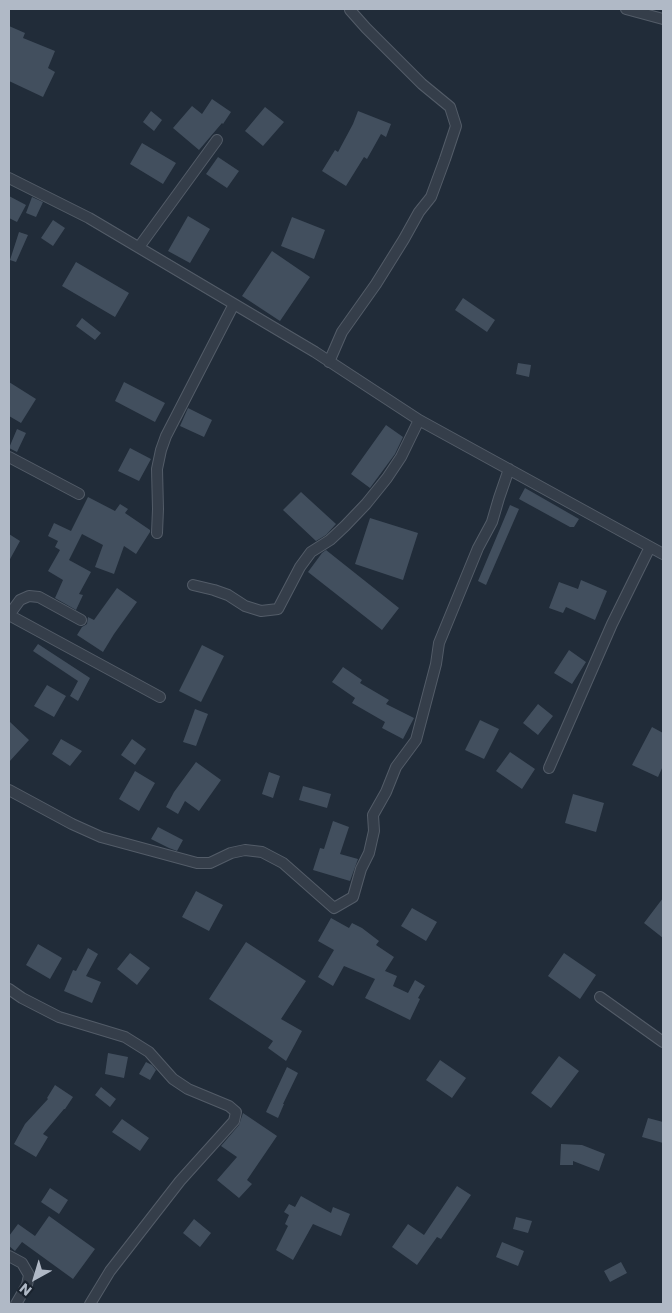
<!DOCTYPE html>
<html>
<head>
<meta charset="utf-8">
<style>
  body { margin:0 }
  #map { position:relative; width:672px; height:1313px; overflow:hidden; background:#212c39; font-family:Poppins,sans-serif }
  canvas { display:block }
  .frame { position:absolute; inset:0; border:10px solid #b0b9c6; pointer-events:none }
  .north { position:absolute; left:10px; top:1253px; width:50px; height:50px; -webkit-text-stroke:4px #1a232e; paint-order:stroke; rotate:219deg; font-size:14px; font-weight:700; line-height:20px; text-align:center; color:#b0b9c6 }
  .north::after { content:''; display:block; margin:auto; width:18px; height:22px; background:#b0b9c6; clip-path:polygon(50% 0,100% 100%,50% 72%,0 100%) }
</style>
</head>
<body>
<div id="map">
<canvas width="672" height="1313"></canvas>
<div class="frame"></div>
<div class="north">N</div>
</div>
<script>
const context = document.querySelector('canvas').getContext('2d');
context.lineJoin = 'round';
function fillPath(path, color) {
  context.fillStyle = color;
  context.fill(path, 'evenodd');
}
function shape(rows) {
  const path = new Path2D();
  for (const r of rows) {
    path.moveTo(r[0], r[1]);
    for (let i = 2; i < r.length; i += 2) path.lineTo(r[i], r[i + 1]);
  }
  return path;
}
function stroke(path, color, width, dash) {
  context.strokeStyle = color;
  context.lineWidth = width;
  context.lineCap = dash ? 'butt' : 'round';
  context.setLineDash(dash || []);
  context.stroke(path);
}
fillPath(shape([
  [9,26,25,33,23,38,55,51,48,68,55,72,43,97,9,81],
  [212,99,231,112,223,124,222,123,199,150,173,128,192,106,202,114],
  [265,107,284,122,263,146,245,131],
  [151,111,162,120,154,131,143,122],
  [358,111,391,124,386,137,381,134,367,159,364,157,346,186,322,171,335,150,338,152,353,124],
  [142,143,176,163,163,184,130,164],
  [218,157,239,171,227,188,206,174],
  [9,196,26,205,17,222,9,218],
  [32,197,43,202,36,217,26,213],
  [188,216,210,229,190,263,168,251],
  [292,217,325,230,314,259,281,246],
  [53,220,65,228,53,246,41,238],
  [19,232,28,235,16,262,10,260],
  [272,251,310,277,280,321,242,296],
  [76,262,129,293,115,317,62,286],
  [463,298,495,320,487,332,455,310],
  [82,318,101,333,95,340,76,326],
  [518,363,531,365,529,377,516,374],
  [9,382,36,399,21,423,9,416],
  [124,382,165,403,155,422,115,401],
  [188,408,212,420,204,437,180,426],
  [386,425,403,437,395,454,370,488,351,474],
  [17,429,26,433,17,452,9,448],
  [130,448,151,459,139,481,118,471],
  [525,488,579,519,574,527,570,527,519,499],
  [301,492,336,524,326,535,316,541,283,510],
  [88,497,115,511,120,504,128,509,125,513,150,530,150,532,136,554,124,546,114,574,95,567,103,545,82,534,69,560,91,572,79,594,83,595,76,610,55,598,63,580,48,571,60,550,55,547,58,541,48,536,54,523,71,531],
  [510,505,519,509,486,585,478,581],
  [370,518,418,533,403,580,355,564],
  [9,534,20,541,9,561],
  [326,550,399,608,382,630,308,572,322,553],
  [581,580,607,591,595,620,566,607,563,613,549,608,559,582,578,589],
  [117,588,137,602,114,634,103,652,77,635,82,627,87,624,88,617,94,620],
  [38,644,90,678,78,701,70,696,78,681,33,651],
  [202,645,224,656,201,702,179,691],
  [569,650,586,662,572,684,554,673],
  [343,667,362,680,360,683,389,700,386,704,414,718,403,739,382,728,385,722,352,703,355,698,332,682],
  [47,685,66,696,54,717,34,706],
  [538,704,553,716,538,735,523,723],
  [195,709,208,714,196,746,183,742],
  [480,720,499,729,484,759,465,750],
  [9,721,29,740,9,762],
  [652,727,663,733,663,766,658,777,632,765],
  [61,739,82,751,70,766,52,754],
  [132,739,146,749,135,765,121,755],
  [510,752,535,769,522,789,496,771],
  [196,762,221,780,199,811,185,801,178,814,166,807,174,792],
  [135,771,155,783,139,811,119,799],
  [269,772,280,776,273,798,262,794],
  [303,786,331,794,327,808,299,800],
  [573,794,604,803,596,832,565,823],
  [333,821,349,827,340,854,358,859,350,881,313,870,320,848,324,849],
  [158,827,183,840,177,851,169,848,151,839],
  [196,891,223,905,209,931,182,917],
  [663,898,663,938,644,923],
  [412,908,437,922,426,941,401,926],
  [331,918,349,928,352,923,362,928,379,941,376,945,394,957,385,971,397,976,393,986,408,993,415,980,425,986,418,998,420,999,410,1020,365,998,375,979,344,966,333,986,318,977,334,950,318,941],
  [246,942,306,981,281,1019,302,1031,286,1061,268,1048,273,1041,209,999],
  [38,944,62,958,50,979,26,965],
  [88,948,98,954,86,976,101,982,92,1003,64,991,73,970,76,971],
  [130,953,150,968,137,985,117,969],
  [564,953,596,975,580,999,548,976],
  [108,1053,128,1057,124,1078,105,1074],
  [559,1056,579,1071,551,1108,531,1093],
  [440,1060,466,1078,452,1098,426,1080],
  [146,1062,152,1065,156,1070,150,1080,139,1074],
  [287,1067,298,1073,283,1104,284,1104,278,1118,266,1112],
  [55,1085,73,1097,65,1109,64,1109,43,1134,48,1137,36,1157,14,1144,25,1124,48,1099,47,1098],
  [101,1087,116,1099,110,1107,95,1095],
  [243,1113,277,1136,247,1180,252,1184,239,1198,217,1180,237,1157,221,1146,239,1125],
  [648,1118,663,1122,663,1143,642,1137],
  [122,1119,149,1138,140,1151,112,1132],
  [561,1144,582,1145,605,1154,599,1171,573,1161,573,1165,560,1165],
  [457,1186,471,1195,441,1239,437,1237,417,1265,392,1247,408,1224,424,1235],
  [50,1188,68,1200,59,1214,41,1202],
  [301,1196,331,1213,333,1207,350,1214,341,1236,313,1224,293,1260,276,1250,288,1226,285,1224,289,1215,284,1212,289,1204,295,1207],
  [49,1216,95,1249,73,1279,22,1242,15,1251,9,1246,9,1236,18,1224,35,1236],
  [516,1217,532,1221,528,1233,513,1229],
  [194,1219,211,1233,200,1247,183,1233],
  [502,1242,524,1251,518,1266,496,1257],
  [621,1262,627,1273,610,1282,604,1271]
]), '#424f5e');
const minor = shape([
  [626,9,663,19],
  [9,178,89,218,315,352,419,420,663,554],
  [139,247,217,140],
  [329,362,342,332,376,284,404,239,419,212,431,197,445,159,456,126,450,107,422,84,366,28,350,10,350,9],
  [9,457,79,494],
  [157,533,158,509,157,469,161,450,166,436,234,304],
  [193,585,214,590,228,595,245,606,261,611,278,609,300,567,311,552,330,540,345,526,366,504,387,478,401,457,419,420],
  [9,615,160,697],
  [9,615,20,600,29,596,39,597,81,620],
  [549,768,612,624,650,547],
  [9,790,72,824,101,837,197,863,210,863,231,853,245,850,262,852,283,863,334,908,353,897,361,869,369,853,374,831,373,815,386,792,396,767,416,740,436,664,439,643,478,548,492,522,499,498,509,469],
  [9,989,22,998,59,1017,125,1037,149,1052,173,1079,188,1089,229,1106,236,1112,234,1121,180,1181,110,1271,90,1304],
  [600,997,663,1042],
  [9,1256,22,1263,29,1275,27,1285,16,1304]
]);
stroke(minor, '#535c68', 12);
stroke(minor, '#353e4a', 10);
</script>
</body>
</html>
